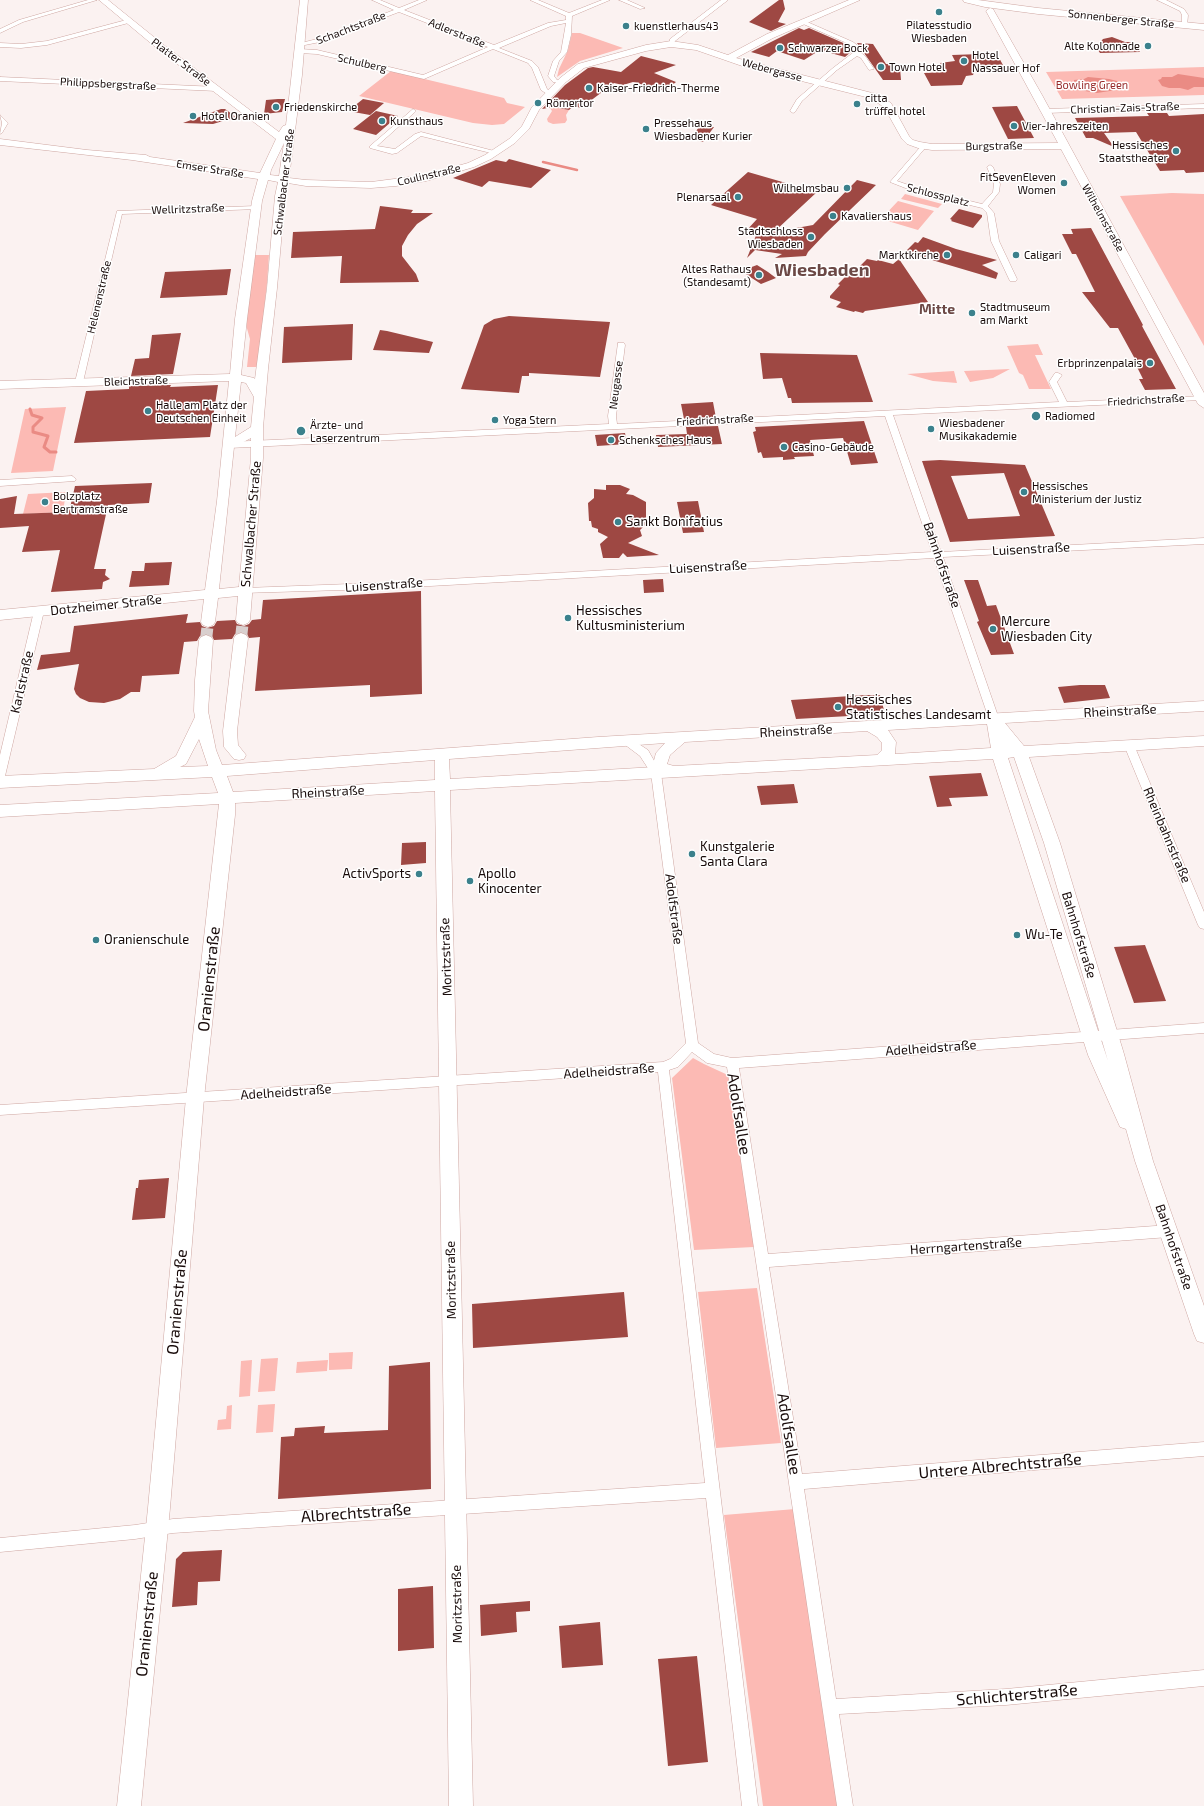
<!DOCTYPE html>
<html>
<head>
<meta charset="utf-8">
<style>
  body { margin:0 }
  canvas { display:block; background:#fbf2f1 }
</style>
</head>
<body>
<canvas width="1204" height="1806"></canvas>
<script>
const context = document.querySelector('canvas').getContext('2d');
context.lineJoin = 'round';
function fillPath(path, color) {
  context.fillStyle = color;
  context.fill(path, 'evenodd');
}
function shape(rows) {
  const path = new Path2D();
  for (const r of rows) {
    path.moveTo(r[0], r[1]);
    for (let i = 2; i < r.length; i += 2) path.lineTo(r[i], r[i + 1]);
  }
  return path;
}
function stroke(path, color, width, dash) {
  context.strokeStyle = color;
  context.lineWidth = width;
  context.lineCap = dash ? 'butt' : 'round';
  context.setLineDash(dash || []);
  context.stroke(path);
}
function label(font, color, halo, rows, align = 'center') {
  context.font = font + ' "Exo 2",sans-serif';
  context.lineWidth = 3;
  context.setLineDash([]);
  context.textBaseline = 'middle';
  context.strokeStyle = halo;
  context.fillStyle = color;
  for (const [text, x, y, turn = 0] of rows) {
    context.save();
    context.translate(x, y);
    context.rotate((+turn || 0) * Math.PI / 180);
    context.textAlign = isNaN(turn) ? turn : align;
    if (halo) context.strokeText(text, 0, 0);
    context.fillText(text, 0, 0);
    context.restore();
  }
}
fillPath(shape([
  [572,33,580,33,623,48,580,61,557,77,559,69,568,50],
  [1204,67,1204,95,1062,99,1046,72],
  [391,71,504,98,507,103,525,107,504,124,492,125,473,123,359,96],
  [553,107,569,110,566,115,567,120,565,123,553,124,548,122,547,119,552,111,550,108],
  [1172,193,1204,194,1204,346,1120,196],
  [905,194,942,204,938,208,901,199],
  [898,201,934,211,918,230,881,219],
  [255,255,269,255,267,283,258,367,247,367,250,339,246,325],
  [1038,344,1043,355,1035,355,1051,389,1029,389,1023,375,1019,373,1007,346],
  [1010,369,993,378,970,382,964,371],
  [954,371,957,383,933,381,907,374],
  [66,407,53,471,11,473,25,409],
  [66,492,63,512,23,514,28,494],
  [693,1058,704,1064,730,1076,754,1247,694,1250,672,1078],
  [757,1288,781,1443,716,1448,698,1292],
  [353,1352,352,1369,329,1370,329,1353],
  [278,1358,275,1391,258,1392,261,1359],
  [252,1360,250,1396,239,1397,241,1361],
  [328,1360,327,1371,296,1373,297,1362],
  [275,1404,273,1432,256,1433,258,1405],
  [232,1405,231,1429,217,1430,218,1420,226,1419,227,1406],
  [795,1509,841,1806,763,1806,724,1515]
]), '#fcbab4');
fillPath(shape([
  [1178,74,1204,78,1204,87,1194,87,1188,90,1180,88,1169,88,1162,86,1158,80,1161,79,1162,77,1172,77],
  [1088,77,1109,79,1117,81,1121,87,1116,88,1116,90,1097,93,1073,89,1070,83,1074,82,1074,80,1084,79]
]), '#ea8b84');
stroke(shape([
  [543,162,577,170]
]), '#ea8b84', 2.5);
stroke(shape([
  [30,409,32,415,42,418,33,427,33,432,48,436,44,447,50,452,56,452]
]), '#ea8b84', 3);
fillPath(shape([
  [779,0,783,0,785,9,778,22,786,24,771,31,749,22],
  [799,28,804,30,809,28,848,45,852,51,845,57,820,50,804,60,777,51,769,57,751,52],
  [1112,37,1125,42,1133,42,1140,52,1100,53,1096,47,1103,39],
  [857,43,873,44,886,64,891,64,893,68,900,68,901,80,883,80],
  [981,54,997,54,1004,67,976,68,973,75,966,76,962,85,931,86,924,73,945,72,940,63,955,61,952,55],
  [641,56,676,65,654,73,676,82,665,91,633,82,623,85,614,83,581,108,574,106,569,110,553,107,542,109,565,85,588,68,593,67,621,72],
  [278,99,285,99,282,112,264,114,266,100],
  [363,99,384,103,370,115,348,111],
  [1017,106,1034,138,1008,139,992,107],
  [221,109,225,109,236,117,213,124,183,123],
  [376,111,398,116,376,135,353,129],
  [1147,113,1167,113,1169,116,1204,114,1204,172,1186,173,1184,170,1160,171,1136,132,1104,133,1114,147,1093,138,1086,138,1075,118,1149,116],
  [699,127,714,127,703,142,691,138],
  [509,159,551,170,531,188,489,181,482,187,453,178,496,160,506,162],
  [748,172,817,192,774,232,813,225,857,180,876,185,825,234,808,252,806,256,775,258,782,254,755,250,747,258,757,233,746,231,757,219,711,205],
  [380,206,413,210,411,213,433,213,417,224,408,235,402,246,402,256,416,274,419,282,340,283,342,256,291,258,293,232,375,229],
  [959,209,982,215,982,217,973,228,951,221,952,220,950,219],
  [1091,228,1143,325,1142,326,1176,389,1145,390,1139,379,1143,379,1133,359,1135,359,1118,328,1110,328,1082,292,1095,292,1076,254,1072,254,1062,234,1073,234,1071,229],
  [923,237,956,249,997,260,982,265,998,273,996,279,905,252,915,242,918,243],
  [867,259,877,261,878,260,893,264,899,259,928,302,865,311,863,313,855,311,854,312,836,307,841,302,830,298,830,296,840,285,838,284,853,269,856,270],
  [757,265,768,272,776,278,761,284,741,271],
  [231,269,227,295,160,298,165,272],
  [509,316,610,322,600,377,529,373,529,376,522,376,519,393,461,389,484,325,494,319],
  [353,324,352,360,282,363,284,327],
  [380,330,387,331,433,342,429,353,373,350],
  [181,333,173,374,131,376,135,359,149,358,152,335],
  [760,353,857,355,873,402,792,403,791,398,788,398,782,378,763,379],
  [171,385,170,387,218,385,210,437,74,443,86,391,129,389,129,386],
  [713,402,716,418,684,419,681,404],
  [864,421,878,463,851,465,843,438,810,440,814,456,794,457,795,459,783,460,783,457,763,458,761,452,758,453,753,432,756,431,755,427],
  [718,426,722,444,658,447,656,435,687,434,686,427],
  [625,433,627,444,597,446,595,435],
  [940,460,1025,465,1055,536,950,542,922,461],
  [1004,473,1020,516,968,519,951,476],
  [152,483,149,503,108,505,94,569,106,569,105,575,110,579,103,582,102,589,51,592,60,550,22,552,29,526,0,528,0,499,17,496,14,514,69,512,75,486],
  [606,485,620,485,630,489,626,494,633,495,646,502,646,524,640,530,642,536,628,543,659,555,627,557,623,553,619,558,603,558,600,544,608,537,598,532,598,529,592,527,591,521,589,521,588,503,594,498,594,489,606,490],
  [698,501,704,532,683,533,677,502],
  [172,562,169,585,129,587,132,571,144,571,145,563],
  [663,579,664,592,644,593,643,580],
  [964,580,978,580,987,606,996,605,1014,654,991,655,977,622,979,621],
  [421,591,422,694,370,697,370,685,255,691,260,637,249,638,247,634,242,632,235,634,232,639,214,640,212,636,205,634,200,636,197,641,184,642,179,674,142,676,140,692,131,692,120,699,104,703,89,702,80,698,76,694,74,689,79,664,37,670,41,655,70,652,74,626,188,614,186,623,200,622,202,626,207,628,214,626,217,621,235,620,237,624,244,626,249,624,252,620,261,619,263,600],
  [1080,685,1105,685,1110,698,1064,703,1058,687],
  [866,695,880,695,885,714,796,719,791,700],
  [981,773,988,796,949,798,952,806,937,807,929,776],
  [794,784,798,803,761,805,757,786],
  [426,842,426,863,401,865,402,843],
  [1145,945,1166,1001,1134,1003,1114,947],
  [169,1178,165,1218,132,1220,136,1188,138,1188,139,1180],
  [624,1292,628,1337,473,1348,472,1304],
  [430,1362,431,1489,278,1499,281,1437,294,1436,295,1428,325,1426,324,1433,388,1430,389,1366],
  [222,1550,220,1581,198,1582,197,1605,172,1607,176,1559,183,1552],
  [433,1586,434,1648,398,1651,398,1589],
  [530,1601,530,1611,516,1612,517,1632,481,1636,480,1605],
  [600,1622,603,1665,562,1668,559,1626],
  [697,1656,708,1762,668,1766,658,1659]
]), '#9e4843');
stroke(shape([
  [241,638,243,620],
  [206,640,208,622]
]), '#d9cfce', 12, [12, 6]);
const street = shape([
  [88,0,97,0,23,22,0,33,0,29,19,20,88,0],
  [372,0,380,0,399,8,419,0,427,0,404,10,494,45,548,23,566,20,566,16,530,0,538,0,569,13,602,0,610,0,572,16,571,35,567,52,559,61,554,76,557,80,562,81,562,83,553,82,548,76,553,61,561,52,566,23,551,26,499,48,532,61,538,67,547,89,553,94,550,96,541,90,532,68,528,63,493,49,424,79,317,54,299,53,296,51,299,49,317,50,423,75,488,47,399,12,320,42,300,46,297,44,317,39,394,10,372,0],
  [619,0,627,0,645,8,640,9,619,0],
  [721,0,728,0,675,41,673,45,669,45,670,39,721,0],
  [1157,0,1166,0,1184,9,1188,15,1187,26,1182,25,1182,15,1180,11,1157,0],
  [130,19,133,21,132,22,47,45,21,48,0,47,0,43,21,44,47,41,130,19],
  [801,21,805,21,853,42,858,46,860,52,865,56,874,69,869,70,861,58,857,56,837,70,802,101,795,112,793,113,790,111,797,99,833,68,854,52,853,48,849,44,801,23,801,21],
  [0,77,217,87,220,89,217,91,0,81,0,77],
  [1204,104,1204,108,1045,113,1042,111,1045,109,1204,104],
  [413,109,416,111,415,112,377,146,395,149,415,134,421,132,498,152,495,154,421,136,397,153,392,154,370,148,370,146,413,109],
  [0,115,8,123,2,133,0,134,2,123,0,115],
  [924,144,927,146,926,147,897,181,917,188,982,204,993,192,994,184,987,167,990,165,993,167,1000,184,999,192,988,206,994,213,999,241,1017,279,1016,281,1010,281,1009,279,991,241,987,213,982,208,913,191,890,182,922,145,924,144],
  [256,206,258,207,258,209,122,214,83,382,82,384,76,384,75,382,117,211,256,206],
  [618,343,624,343,625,345,616,416,617,424,1059,402,1049,382,1055,373,1058,373,1062,375,1057,382,1067,402,1204,396,1204,400,1201,400,893,415,941,552,1204,538,1204,544,943,557,999,719,994,723,989,719,934,558,376,589,242,593,240,591,245,588,376,583,932,552,885,416,229,448,225,445,229,442,609,424,608,416,618,343],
  [72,476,76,479,75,481,0,486,0,480,72,476],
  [39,608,44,611,5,776,0,780,0,755,34,611,39,608],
  [628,737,648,750,661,773,698,1043,714,1054,732,1058,1204,1023,1204,1033,739,1068,768,1254,1169,1225,1174,1227,1175,1231,1174,1235,1169,1237,769,1267,802,1474,1204,1442,1204,1456,804,1489,836,1699,1006,1689,1204,1670,1204,1686,1006,1705,839,1714,853,1806,837,1806,727,1067,707,1063,692,1052,678,1067,669,1070,758,1806,742,1806,706,1498,173,1533,135,1539,0,1552,0,1538,135,1525,173,1519,705,1483,658,1072,0,1115,0,1105,663,1062,670,1059,686,1043,651,773,640,756,624,744,623,741,628,737],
  [1129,741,1134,745,1204,912,1204,929,1200,928,1198,925,1124,745,1129,741]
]);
const secondary = shape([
  [99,0,108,0,165,46,279,132,283,126,286,125,300,0,308,0,302,75,289,178,306,180,371,182,425,175,468,163,485,155,509,139,522,126,532,107,560,78,578,64,646,45,671,41,698,45,728,55,767,34,849,0,860,0,773,38,736,58,876,94,891,103,909,136,913,140,920,142,932,144,1058,143,986,11,990,8,993,9,1042,95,1204,393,1204,408,1198,404,1061,149,932,150,918,148,907,144,902,139,884,107,870,98,745,67,696,50,671,47,646,51,584,68,566,82,539,110,529,129,515,143,491,159,474,167,426,181,396,186,371,188,306,186,288,183,285,196,277,288,268,369,263,428,263,458,250,620,248,623,243,625,238,623,236,620,238,596,218,598,215,622,213,625,208,627,203,625,201,622,204,599,0,620,0,610,205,590,217,501,229,381,0,389,0,381,230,374,235,319,252,201,258,179,132,160,0,145,0,139,87,150,146,155,150,157,260,173,276,139,159,50,99,0],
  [284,143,279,176,270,175,271,170,284,143],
  [268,180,278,182,275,196,267,288,255,379,254,378,241,375,247,319,262,201,268,180],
  [241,382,246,383,254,397,251,427,235,437,241,382],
  [251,438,251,458,239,587,219,589,234,447,251,438],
  [963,0,978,0,1038,8,1204,24,1204,30,1038,14,985,7,964,2,963,0],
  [241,633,246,635,248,638,237,731,238,745,246,755,244,759,239,760,234,759,224,747,223,731,234,638,236,635,241,633],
  [206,635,211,637,213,640,208,711,216,750,222,765,598,737,1204,701,1204,711,1005,723,1024,746,1204,736,1204,746,1029,757,1060,843,1124,1054,1153,1161,1204,1306,1204,1343,1197,1341,1194,1334,1135,1161,1126,1129,1120,1127,1088,1055,993,759,450,790,473,1806,449,1806,435,791,235,803,235,815,204,1098,170,1508,141,1806,117,1806,148,1508,186,1098,219,804,0,817,0,805,218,793,212,777,0,788,0,776,154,769,176,756,195,717,194,711,195,680,199,640,201,637,206,635],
  [987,724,991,748,895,754,896,742,888,730,987,724],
  [867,731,877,737,882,743,882,750,877,755,674,766,667,764,670,755,685,742,867,731],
  [199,739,208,766,180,767,186,764,199,739],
  [665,743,656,753,653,764,655,767,450,779,449,759,665,743],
  [1014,757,1044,843,1108,1061,1008,758,1014,757],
  [435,760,435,780,233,792,227,776,435,760]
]);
stroke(street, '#cea6a1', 1);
stroke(secondary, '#cea6a1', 1);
fillPath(street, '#fff');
fillPath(secondary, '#fff');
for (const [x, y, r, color] of [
  [939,12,4,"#3b818c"],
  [626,26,4,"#3b818c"],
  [1148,46,4,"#3b818c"],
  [780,48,4,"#3b818c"],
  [964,61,4,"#3b818c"],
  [881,67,4,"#3b818c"],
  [589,88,4,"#3b818c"],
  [538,103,4,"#3b818c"],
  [857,104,4,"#3b818c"],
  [276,107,4,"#3b818c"],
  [193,116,4,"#3b818c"],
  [382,121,4,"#3b818c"],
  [1014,126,4,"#3b818c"],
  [646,129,4,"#3b818c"],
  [1176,151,4,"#3b818c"],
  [1064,183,4,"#3b818c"],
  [847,188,4,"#3b818c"],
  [738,197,4,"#3b818c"],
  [833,216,4,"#3b818c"],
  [811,237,4,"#3b818c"],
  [947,255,4,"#3b818c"],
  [1016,255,4,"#3b818c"],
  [759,275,4,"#3b818c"],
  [972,313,4,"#3b818c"],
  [1150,363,4,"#3b818c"],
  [148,411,4,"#3b818c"],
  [1036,416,5,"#3b818c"],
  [495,420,4,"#3b818c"],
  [931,429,4,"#3b818c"],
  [301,431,5,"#3b818c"],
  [611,440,4,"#3b818c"],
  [784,447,4,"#3b818c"],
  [1024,492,4,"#3b818c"],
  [45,502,4,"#3b818c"],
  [618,522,4,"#3b818c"],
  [568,618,4,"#3b818c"],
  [993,629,4,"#3b818c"],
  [838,707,4,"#3b818c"],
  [692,854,4,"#3b818c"],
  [419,874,4,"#3b818c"],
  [470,881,4,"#3b818c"],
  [1017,935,4,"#3b818c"],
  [96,940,4,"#3b818c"]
]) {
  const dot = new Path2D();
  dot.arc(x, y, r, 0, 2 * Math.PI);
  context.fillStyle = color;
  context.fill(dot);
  stroke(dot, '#fff', 1.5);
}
label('11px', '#180b0a', '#fff', [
  ["Sonnenberger Straße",1121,19,6],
  ["Schachtstraße",351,28,-21],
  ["Adlerstraße",457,33,22],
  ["Platter Straße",181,62,37],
  ["Schulberg",362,63,13],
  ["Webergasse",772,70,15],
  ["Philippsbergstraße",108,84,3],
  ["Christian-Zais-Straße",1125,108,-2],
  ["Burgstraße",994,146,-1],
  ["Emser Straße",210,169,9],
  ["Coulinstraße",429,175,-13],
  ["Schwalbacher Straße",284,182,-83],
  ["Schlossplatz",938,195,14],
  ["Wellritzstraße",188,209,-2],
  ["Wilhelmstraße",1103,218,61],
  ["Helenenstraße",99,297,-77],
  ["Bleichstraße",136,381,-2],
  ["Neugasse",616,385,-83],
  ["Friedrichstraße",1146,400,-3],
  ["Friedrichstraße",715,420,-3]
]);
label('11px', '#180b0a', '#fff', [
  ["Pilatesstudio",939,25,"center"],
  ["Wiesbaden",939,38,"center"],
  ["kuenstlerhaus43",634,26],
  ["Alte Kolonnade",1140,46,"right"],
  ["Schwarzer Bock",788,48],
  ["Hotel",972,55],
  ["Nassauer Hof",972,68],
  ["Town Hotel",889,67],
  ["Kaiser-Friedrich-Therme",597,88],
  ["citta",865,98],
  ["trüffel hotel",865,111],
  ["Römertor",546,103],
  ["Friedenskirche",284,107],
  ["Hotel Oranien",201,116],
  ["Kunsthaus",390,121],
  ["Pressehaus",654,123],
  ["Wiesbadener Kurier",654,136],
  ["Vier-Jahreszeiten",1022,126],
  ["Hessisches",1168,145,"right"],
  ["Staatstheater",1168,158,"right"],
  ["FitSevenEleven",1056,177,"right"],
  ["Women",1056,190,"right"],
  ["Wilhelmsbau",839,188,"right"],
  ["Plenarsaal",730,197,"right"],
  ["Kavaliershaus",841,216],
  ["Stadtschloss",803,231,"right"],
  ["Wiesbaden",803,244,"right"],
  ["Marktkirche",939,255,"right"],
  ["Caligari",1024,255],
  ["Altes Rathaus",751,269,"right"],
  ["(Standesamt)",751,282,"right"],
  ["Stadtmuseum",980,307],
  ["am Markt",980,320],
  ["Erbprinzenpalais",1142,363,"right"],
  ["Halle am Platz der",156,405],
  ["Deutschen Einheit",156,418],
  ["Radiomed",1045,416],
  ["Yoga Stern",503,420],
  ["Wiesbadener",939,423],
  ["Musikakademie",939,436],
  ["Ärzte- und",310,425],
  ["Laserzentrum",310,438],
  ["Schenksches Haus",619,440],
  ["Casino-Gebäude",792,447],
  ["Hessisches",1032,486],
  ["Ministerium der Justiz",1032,499],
  ["Bolzplatz",53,496],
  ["Bertramstraße",53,509]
], 'left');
label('11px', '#972929', '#fff', [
  ["Bowling Green",1092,85]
]);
label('13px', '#180b0a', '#fff', [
  ["Sankt Bonifatius",626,522],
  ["Hessisches",576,611],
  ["Kultusministerium",576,626],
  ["Mercure",1001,622],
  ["Wiesbaden City",1001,637],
  ["Hessisches",846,700],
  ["Statistisches Landesamt",846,715],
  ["Kunstgalerie",700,847],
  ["Santa Clara",700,862],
  ["ActivSports",411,874,"right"],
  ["Apollo",478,874],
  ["Kinocenter",478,889],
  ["Wu-Te",1025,935],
  ["Oranienschule",104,940]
], 'left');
label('13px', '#180b0a', '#fff', [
  ["Schwalbacher Straße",251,524,-85],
  ["Luisenstraße",1031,549,-3],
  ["Bahnhofstraße",942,565,71],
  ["Luisenstraße",708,567,-3],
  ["Luisenstraße",384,585,-4],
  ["Dotzheimer Straße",106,605,-6],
  ["Karlstraße",22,682,-77],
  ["Rheinstraße",1120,711,-3],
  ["Rheinstraße",796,731,-3],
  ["Rheinstraße",328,792,-3],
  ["Rheinbahnstraße",1167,835,67],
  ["Adolfstraße",674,909,83],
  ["Bahnhofstraße",1079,935,73],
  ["Moritzstraße",446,957,-92],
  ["Adelheidstraße",931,1048,-4],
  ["Adelheidstraße",609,1071,-4],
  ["Adelheidstraße",286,1092,-4],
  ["Herrngartenstraße",966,1246,-4],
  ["Bahnhofstraße",1174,1247,71],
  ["Moritzstraße",451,1280,-91],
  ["Moritzstraße",457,1604,-91]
]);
label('bold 14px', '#6c4946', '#fff', [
  ["Mitte",937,309]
]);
label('16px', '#180b0a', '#fff', [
  ["Oranienstraße",209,979,-84],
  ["Adolfsallee",739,1114,81],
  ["Oranienstraße",177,1302,-85],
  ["Adolfsallee",789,1434,81],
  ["Untere Albrechtstraße",1000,1466,-5],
  ["Albrechtstraße",356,1513,-4],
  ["Oranienstraße",147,1624,-84],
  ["Schlichterstraße",1017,1695,-5]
]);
label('bold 18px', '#6c4946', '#fff', [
  ["Wiesbaden",822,270]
]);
</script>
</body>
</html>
